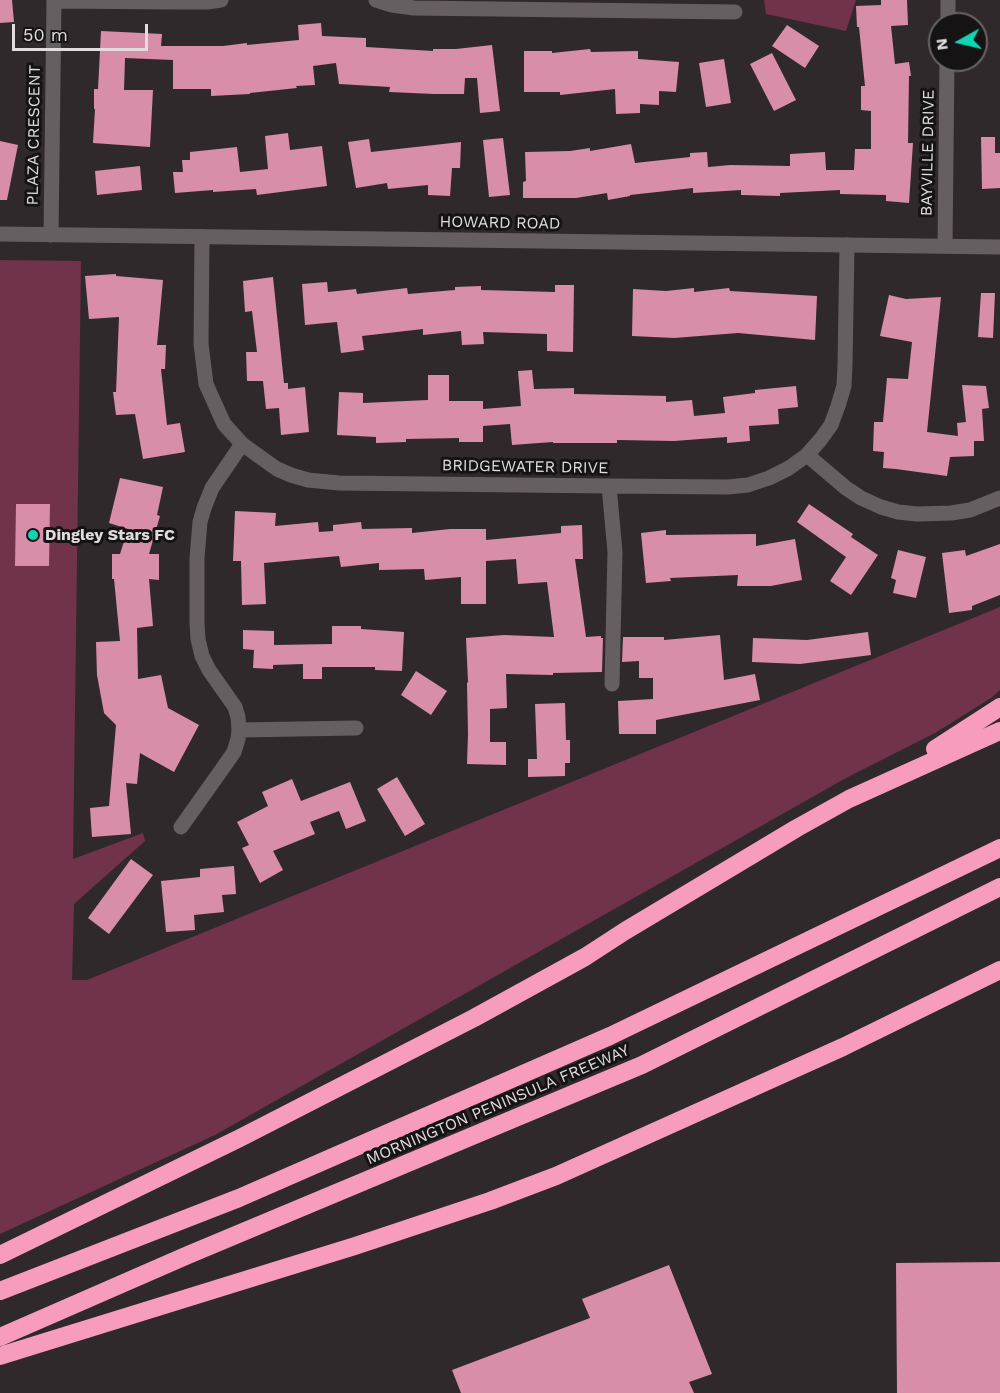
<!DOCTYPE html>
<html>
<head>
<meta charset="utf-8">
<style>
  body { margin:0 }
  #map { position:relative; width:1000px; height:1393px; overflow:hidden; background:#30292b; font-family:"Work Sans",sans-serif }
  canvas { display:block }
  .north { position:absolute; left:928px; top:12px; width:60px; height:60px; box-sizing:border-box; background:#161314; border:2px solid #676465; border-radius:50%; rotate:262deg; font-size:16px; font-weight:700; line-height:24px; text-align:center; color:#e1ddde }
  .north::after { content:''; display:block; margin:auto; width:21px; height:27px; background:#0fd5b4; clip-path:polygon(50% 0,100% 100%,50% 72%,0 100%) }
  .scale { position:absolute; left:12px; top:24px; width:136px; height:27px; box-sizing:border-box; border:3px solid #e1ddde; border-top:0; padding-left:8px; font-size:18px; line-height:21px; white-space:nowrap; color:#e1ddde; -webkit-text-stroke:4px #161314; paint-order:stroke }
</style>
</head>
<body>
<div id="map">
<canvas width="1000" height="1393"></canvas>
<div class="north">N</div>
<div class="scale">50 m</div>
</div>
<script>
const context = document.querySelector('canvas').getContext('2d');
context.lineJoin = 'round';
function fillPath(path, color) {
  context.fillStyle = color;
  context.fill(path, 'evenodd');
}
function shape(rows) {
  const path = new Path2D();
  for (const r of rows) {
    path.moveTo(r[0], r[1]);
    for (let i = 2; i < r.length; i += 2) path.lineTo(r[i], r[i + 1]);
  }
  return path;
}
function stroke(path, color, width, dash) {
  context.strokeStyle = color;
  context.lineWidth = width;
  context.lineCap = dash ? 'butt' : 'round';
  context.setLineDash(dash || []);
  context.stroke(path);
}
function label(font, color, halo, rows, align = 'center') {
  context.font = font + ' "Work Sans",sans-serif';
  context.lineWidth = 6;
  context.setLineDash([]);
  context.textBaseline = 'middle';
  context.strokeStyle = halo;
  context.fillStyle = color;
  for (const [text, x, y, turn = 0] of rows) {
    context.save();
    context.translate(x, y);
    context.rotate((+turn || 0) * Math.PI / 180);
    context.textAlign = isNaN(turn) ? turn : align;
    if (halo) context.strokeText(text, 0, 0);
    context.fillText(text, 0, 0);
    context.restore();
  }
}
fillPath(shape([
  [764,0,856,0,846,31,766,14],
  [0,260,81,261,73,859,143,833,145,841,74,904,72,980,87,980,1000,607,1000,690,991,698,935,733,846,778,215,1135,0,1234]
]), '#71324c');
fillPath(shape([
  [0,0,12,0,14,22,0,23],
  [881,0,907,0,908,25,891,26,895,64,909,62,911,76,909,76,908,143,913,143,909,203,886,201,886,195,840,194,840,190,780,193,780,196,741,195,741,190,693,193,693,188,630,195,630,196,608,200,607,193,576,198,523,198,523,182,526,181,525,152,570,151,590,148,590,151,631,144,635,163,690,157,690,153,707,152,708,167,730,165,790,166,790,154,825,152,826,170,854,170,855,149,871,149,871,111,861,110,861,86,865,86,859,27,857,27,856,6,881,5],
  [321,23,322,36,366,38,366,47,433,51,433,49,456,49,492,45,500,111,480,113,477,78,465,78,464,94,434,94,389,92,390,87,339,84,336,63,313,66,315,85,296,86,297,88,250,93,250,94,211,96,211,89,173,89,173,60,125,58,124,90,153,90,150,147,93,143,95,109,94,109,94,89,98,89,101,31,162,34,161,46,223,46,247,43,247,45,299,40,298,25],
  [787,25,819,46,805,68,772,46],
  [590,49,591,52,638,51,638,59,679,62,676,92,659,91,659,105,640,104,640,113,616,114,615,89,560,95,560,92,524,92,524,51,552,51,552,53],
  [772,53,796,100,774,111,750,64],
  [724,59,731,103,706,107,699,63],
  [288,133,290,150,322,146,327,186,257,195,256,189,213,192,213,190,175,193,173,172,183,172,182,160,190,160,190,152,237,147,240,172,268,169,265,136],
  [981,137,995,137,995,153,1000,153,1000,188,982,189],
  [503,138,510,195,489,197,483,140],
  [369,139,371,152,461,142,460,168,452,168,450,196,428,195,428,185,388,189,387,183,356,188,348,142],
  [0,141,18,145,7,200,0,200],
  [140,166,142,190,97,195,95,171],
  [116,274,116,276,163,280,157,345,166,345,165,369,161,369,167,425,180,423,185,452,143,459,135,414,116,415,113,392,116,392,119,317,89,319,85,276],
  [273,277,284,383,288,383,288,389,305,387,309,432,281,435,279,408,266,409,263,381,247,381,246,352,257,352,252,311,245,312,243,281],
  [327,282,328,292,356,289,357,294,407,288,408,294,455,290,455,287,481,286,481,290,555,292,555,285,574,285,573,352,547,351,547,334,483,332,484,344,462,345,461,331,423,335,423,329,362,336,364,350,341,353,337,322,305,325,302,284],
  [694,288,694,292,729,288,730,291,817,296,815,340,738,333,674,338,632,336,633,289,666,291],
  [981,293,995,293,993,338,978,337],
  [889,295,906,299,941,297,927,432,958,436,957,423,966,422,962,385,986,386,989,408,982,409,984,441,974,441,974,456,950,457,947,476,896,469,883,468,884,452,873,451,874,422,883,422,887,378,908,379,912,342,880,336],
  [532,370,534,389,574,388,574,394,666,396,666,402,692,400,694,416,725,413,723,397,755,393,755,390,796,386,798,407,778,409,779,424,749,426,750,441,727,443,727,437,674,441,617,440,617,443,553,443,553,442,512,445,510,424,483,426,483,442,459,442,459,438,406,439,406,442,376,443,376,437,337,435,339,392,363,393,363,403,428,400,428,375,449,375,449,401,483,401,483,409,521,406,518,371],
  [120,478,163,487,157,515,160,516,149,554,159,554,159,580,149,579,153,626,137,628,138,679,161,675,168,708,199,725,174,772,140,753,137,784,126,783,131,834,92,837,90,808,109,806,116,725,104,713,97,675,96,642,120,641,114,579,112,579,112,554,120,554,128,529,109,523],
  [16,504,50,504,49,566,15,566],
  [809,504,853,534,851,537,878,555,851,595,830,581,846,557,797,522],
  [235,511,276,513,275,526,318,522,319,532,333,531,333,525,361,522,362,529,412,528,412,533,450,529,486,529,486,540,561,533,561,526,582,525,583,559,575,559,586,637,601,636,601,638,603,638,602,672,553,673,553,675,506,674,507,708,490,709,490,742,506,742,506,765,467,764,468,734,467,683,468,682,466,638,504,635,554,637,547,582,518,584,516,559,486,561,486,604,461,604,461,577,425,580,424,569,379,570,379,563,341,567,339,556,264,563,266,604,242,605,241,561,233,561],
  [666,530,666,535,756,534,756,546,795,539,802,580,771,586,737,586,738,575,670,578,671,581,646,583,641,533],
  [1000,544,1000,595,972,606,972,610,949,613,942,553,965,550,966,556],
  [898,550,926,557,916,598,893,593,896,580,891,578],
  [332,626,361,626,361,629,404,632,402,671,375,670,375,667,322,667,322,679,303,679,303,664,273,665,273,669,253,668,254,650,243,649,243,630,274,631,274,645,332,644],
  [868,632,871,655,800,664,752,662,753,638,807,640],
  [720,635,724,680,755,674,760,700,656,720,656,734,619,734,618,701,653,699,653,678,639,678,639,661,622,662,623,637,664,637,664,640],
  [416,671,447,691,431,715,401,695],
  [565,703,566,740,570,740,570,763,565,763,565,776,528,777,528,759,537,759,535,704],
  [397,777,425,824,405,836,377,789],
  [292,779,301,801,350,782,366,821,346,829,339,811,310,822,315,834,273,851,283,870,260,883,242,848,249,845,237,822,268,806,262,792],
  [131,859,153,875,109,934,88,918],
  [234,866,236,894,222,895,224,912,194,915,195,930,166,932,161,881,200,877,200,869],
  [1000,1262,1000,1393,897,1393,896,1263],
  [669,1265,712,1374,689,1382,694,1393,461,1393,452,1370,590,1318,582,1299]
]), '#d88ea9');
stroke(shape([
  [376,0,392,5,414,8,735,12],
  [54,1,178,2,207,2,221,0],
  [948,24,948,0],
  [51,235,54,0],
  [202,237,201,344,206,384,224,424,242,444,277,469,291,475,308,480,339,483,609,486,728,487,748,485,769,478,789,468,807,455,821,439,831,425,838,406,844,386,845,365,847,245],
  [945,246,947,60],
  [807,455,846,488,861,498,881,507,898,512,917,514,951,513,970,510,1000,498],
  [609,486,615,552,612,684],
  [239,730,356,728],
  [181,827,225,765,234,752,238,739,239,730,238,717,235,707,209,670,202,656,198,639,197,623,197,558,200,522,204,508,212,488,242,444]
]), '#665f61', 15);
stroke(shape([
  [0,234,1000,247]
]), '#665f61', 15);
stroke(shape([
  [935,749,1000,707],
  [0,1255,240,1138,474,1018,585,957,625,931,797,828,849,799,1000,731],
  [0,1291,239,1198,610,1036,1000,848],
  [0,1337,188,1255,642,1065,1000,887],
  [0,1356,355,1246,490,1201,556,1176,843,1047,1000,970]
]), '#f89cbe', 18);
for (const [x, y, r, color] of [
  [33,535,6,"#0fd5b4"]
]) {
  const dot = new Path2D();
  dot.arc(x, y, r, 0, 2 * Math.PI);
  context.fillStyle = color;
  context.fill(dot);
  stroke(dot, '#161314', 2);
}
label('16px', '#e1ddde', '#161314', [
  ["PLAZA CRESCENT",34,135,-89],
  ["BAYVILLE DRIVE",928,153,-89],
  ["HOWARD ROAD",500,223,1],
  ["BRIDGEWATER DRIVE",525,467,1],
  ["MORNINGTON PENINSULA FREEWAY",498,1105,-23]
]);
label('bold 16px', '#e1ddde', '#161314', [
  ["Dingley Stars FC",45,535]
], 'left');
</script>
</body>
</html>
